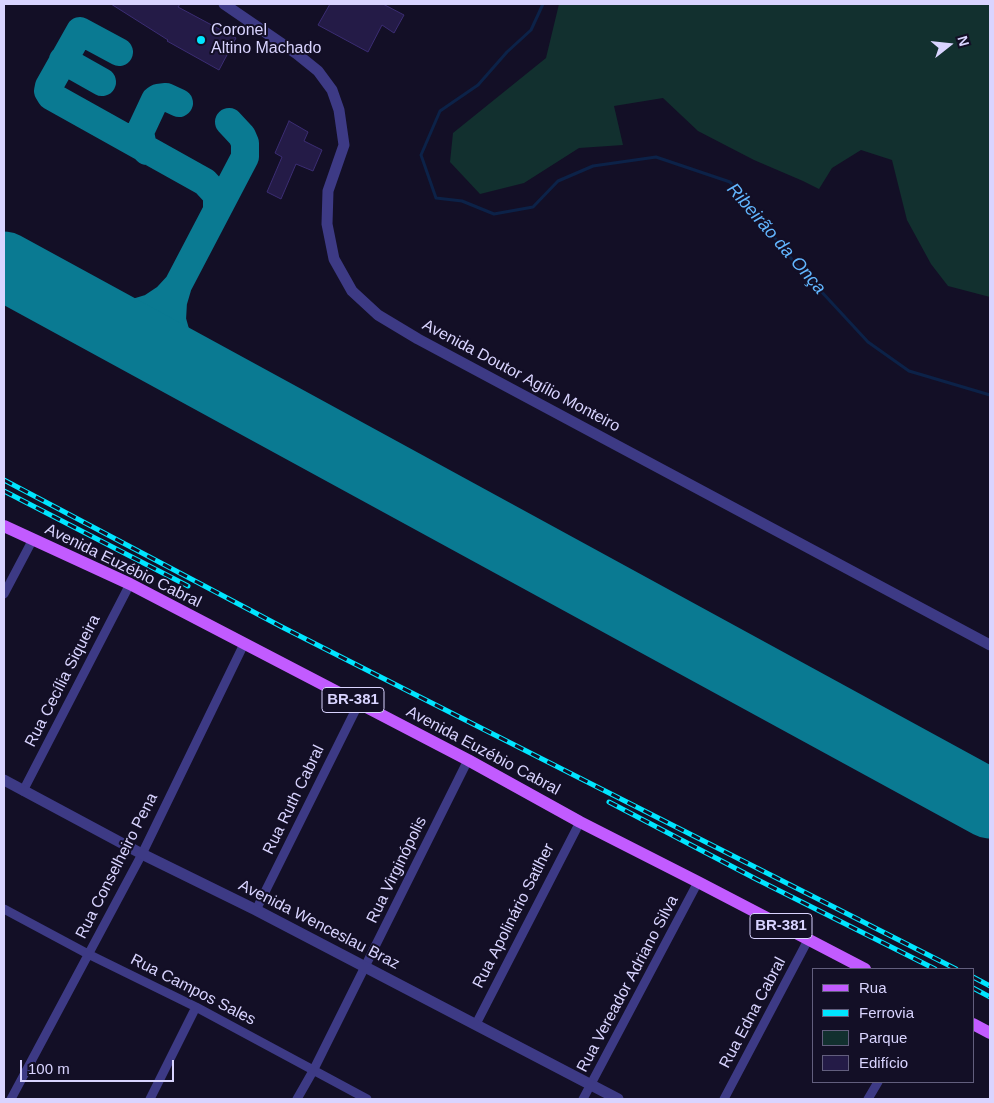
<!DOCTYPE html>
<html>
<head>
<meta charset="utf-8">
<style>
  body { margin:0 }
  #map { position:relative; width:994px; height:1103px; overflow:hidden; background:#130f26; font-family:Arial,sans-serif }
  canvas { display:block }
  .frame { position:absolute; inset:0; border:5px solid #d9d4ff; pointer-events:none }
  .legend { position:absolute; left:812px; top:968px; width:162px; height:115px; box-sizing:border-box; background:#130f26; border:1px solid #625e7d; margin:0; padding:6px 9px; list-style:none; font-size:15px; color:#d9d4ff }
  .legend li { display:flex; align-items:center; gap:10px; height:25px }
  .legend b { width:25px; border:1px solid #625e7d }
  .north { position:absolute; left:924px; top:20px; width:50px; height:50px; -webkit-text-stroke:4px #130f26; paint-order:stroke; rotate:74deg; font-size:14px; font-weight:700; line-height:20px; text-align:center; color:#d9d4ff }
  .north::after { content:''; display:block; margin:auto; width:18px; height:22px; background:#d9d4ff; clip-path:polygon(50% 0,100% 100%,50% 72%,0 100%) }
  .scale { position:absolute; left:20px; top:1060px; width:154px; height:22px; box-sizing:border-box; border:2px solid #d9d4ff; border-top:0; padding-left:6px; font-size:15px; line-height:18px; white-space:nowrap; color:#d9d4ff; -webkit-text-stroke:4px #130f26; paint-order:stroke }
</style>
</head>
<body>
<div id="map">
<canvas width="994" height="1103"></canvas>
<div class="frame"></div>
<ul class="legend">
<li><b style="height:6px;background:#c25bff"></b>Rua</li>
<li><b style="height:6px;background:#00e5ff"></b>Ferrovia</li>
<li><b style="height:14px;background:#12302f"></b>Parque</li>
<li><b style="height:14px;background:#241b47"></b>Edifício</li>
</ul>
<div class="north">N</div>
<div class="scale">100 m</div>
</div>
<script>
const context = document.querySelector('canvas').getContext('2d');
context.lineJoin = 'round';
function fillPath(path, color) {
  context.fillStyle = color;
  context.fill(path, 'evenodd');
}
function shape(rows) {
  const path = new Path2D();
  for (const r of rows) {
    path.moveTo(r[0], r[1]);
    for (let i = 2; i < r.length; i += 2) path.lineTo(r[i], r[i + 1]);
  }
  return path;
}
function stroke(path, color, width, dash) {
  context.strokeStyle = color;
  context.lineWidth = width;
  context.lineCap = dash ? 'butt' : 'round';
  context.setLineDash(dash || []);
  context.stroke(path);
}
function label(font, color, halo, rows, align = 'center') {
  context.font = font + ' Arial,sans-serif';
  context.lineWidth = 4;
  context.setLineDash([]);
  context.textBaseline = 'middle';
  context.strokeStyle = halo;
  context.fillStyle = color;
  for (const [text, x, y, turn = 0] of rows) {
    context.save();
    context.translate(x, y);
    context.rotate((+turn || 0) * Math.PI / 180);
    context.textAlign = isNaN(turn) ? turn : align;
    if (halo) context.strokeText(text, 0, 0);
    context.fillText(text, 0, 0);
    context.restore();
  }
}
fillPath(shape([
  [559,4,990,4,990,297,948,286,931,264,907,220,892,160,861,150,832,168,819,189,803,181,754,160,698,131,663,98,614,106,623,145,579,148,524,183,480,194,450,162,453,133,546,58]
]), '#12302f');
stroke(shape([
  [543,4,531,30,507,52,478,85,440,111,421,155,436,198,462,201,494,214,533,207,558,181,593,166,656,157,730,182,794,262,868,342,909,371,990,395]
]), '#0c2248', 3);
stroke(shape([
  [119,52,80,31,49,86,48,91,51,96,205,182,217,195,217,209],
  [63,60,102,82],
  [147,151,143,147,140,132,155,100,158,98,166,97,179,103],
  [178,285,173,302,172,320,179,345,186,357,209,378],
  [73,303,107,315,128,315,151,308,166,298,178,285,245,157,245,143,242,136,229,122]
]), '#0a7a92', 28);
stroke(shape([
  [4,266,990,804]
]), '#0a7a92', 69);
const building = shape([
  [111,4,180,4,178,7,236,38,219,70,167,41,168,40,111,4],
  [330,4,383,4,404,15,394,33,382,25,368,52,318,25,330,4],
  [289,121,308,132,304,141,322,150,313,171,296,164,281,199,267,192,282,157,275,153,289,121]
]);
fillPath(building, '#241b47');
stroke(building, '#3b2d73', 1);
stroke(shape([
  [4,594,32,541],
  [23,791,130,584],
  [4,909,88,954,196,1007,367,1099],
  [256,910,359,703],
  [476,1024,580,822],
  [11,1099,142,854,244,644],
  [150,1099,196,1007],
  [297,1099,313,1071,468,760],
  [583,1099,698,882],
  [724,1099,808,940],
  [868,1099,878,1082]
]), '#3d3a85', 9);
stroke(shape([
  [224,4,297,54,318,71,332,90,339,110,344,145,328,191,327,224,334,259,352,291,378,315,418,339,990,645],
  [4,780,142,854,256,910,618,1099]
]), '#3d3a85', 11);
stroke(shape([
  [4,526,130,584,468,760,580,822,698,882,865,969],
  [973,1024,990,1033]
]), '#c25bff', 12);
const rail = shape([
  [4,480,282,627,956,969],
  [4,491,188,586],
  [609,802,756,879,935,969],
  [973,977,990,986],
  [973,988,990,997]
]);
stroke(rail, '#00e5ff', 5);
stroke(rail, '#130f26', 3, [9]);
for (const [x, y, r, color] of [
  [201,40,5,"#00e5ff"]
]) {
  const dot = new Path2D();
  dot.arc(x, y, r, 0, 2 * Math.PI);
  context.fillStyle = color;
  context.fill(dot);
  stroke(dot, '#130f26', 2);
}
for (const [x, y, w] of [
  [353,700,62],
  [781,926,62]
]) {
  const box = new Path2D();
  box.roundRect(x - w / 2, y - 12.5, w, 25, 4);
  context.fillStyle = '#130f26';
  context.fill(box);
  stroke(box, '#d9d4ff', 1);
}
label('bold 15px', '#d9d4ff', null, [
  ["BR-381",353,700],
  ["BR-381",781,926]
]);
label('16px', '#d9d4ff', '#130f26', [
  ["Coronel",211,31],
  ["Altino Machado",211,49]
], 'left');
label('16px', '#d9d4ff', '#130f26', [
  ["Avenida Doutor Agílio Monteiro",521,376,28],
  ["Avenida Euzébio Cabral",123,566,26],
  ["Rua Cecília Siqueira",63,681,-63],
  ["Avenida Euzébio Cabral",483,751,28],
  ["Rua Ruth Cabral",294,800,-64],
  ["Rua Conselheiro Pena",117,866,-63],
  ["Rua Virginópolis",397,870,-64],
  ["Rua Apolinário Satlher",514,916,-63],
  ["Avenida Wenceslau Braz",319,925,27],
  ["Rua Vereador Adriano Silva",628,984,-62],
  ["Rua Campos Sales",193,990,27],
  ["Rua Edna Cabral",753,1013,-62]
]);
label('italic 18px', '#62b6ff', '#130f26', [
  ["Ribeirão da Onça",776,239,49]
]);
</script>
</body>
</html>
